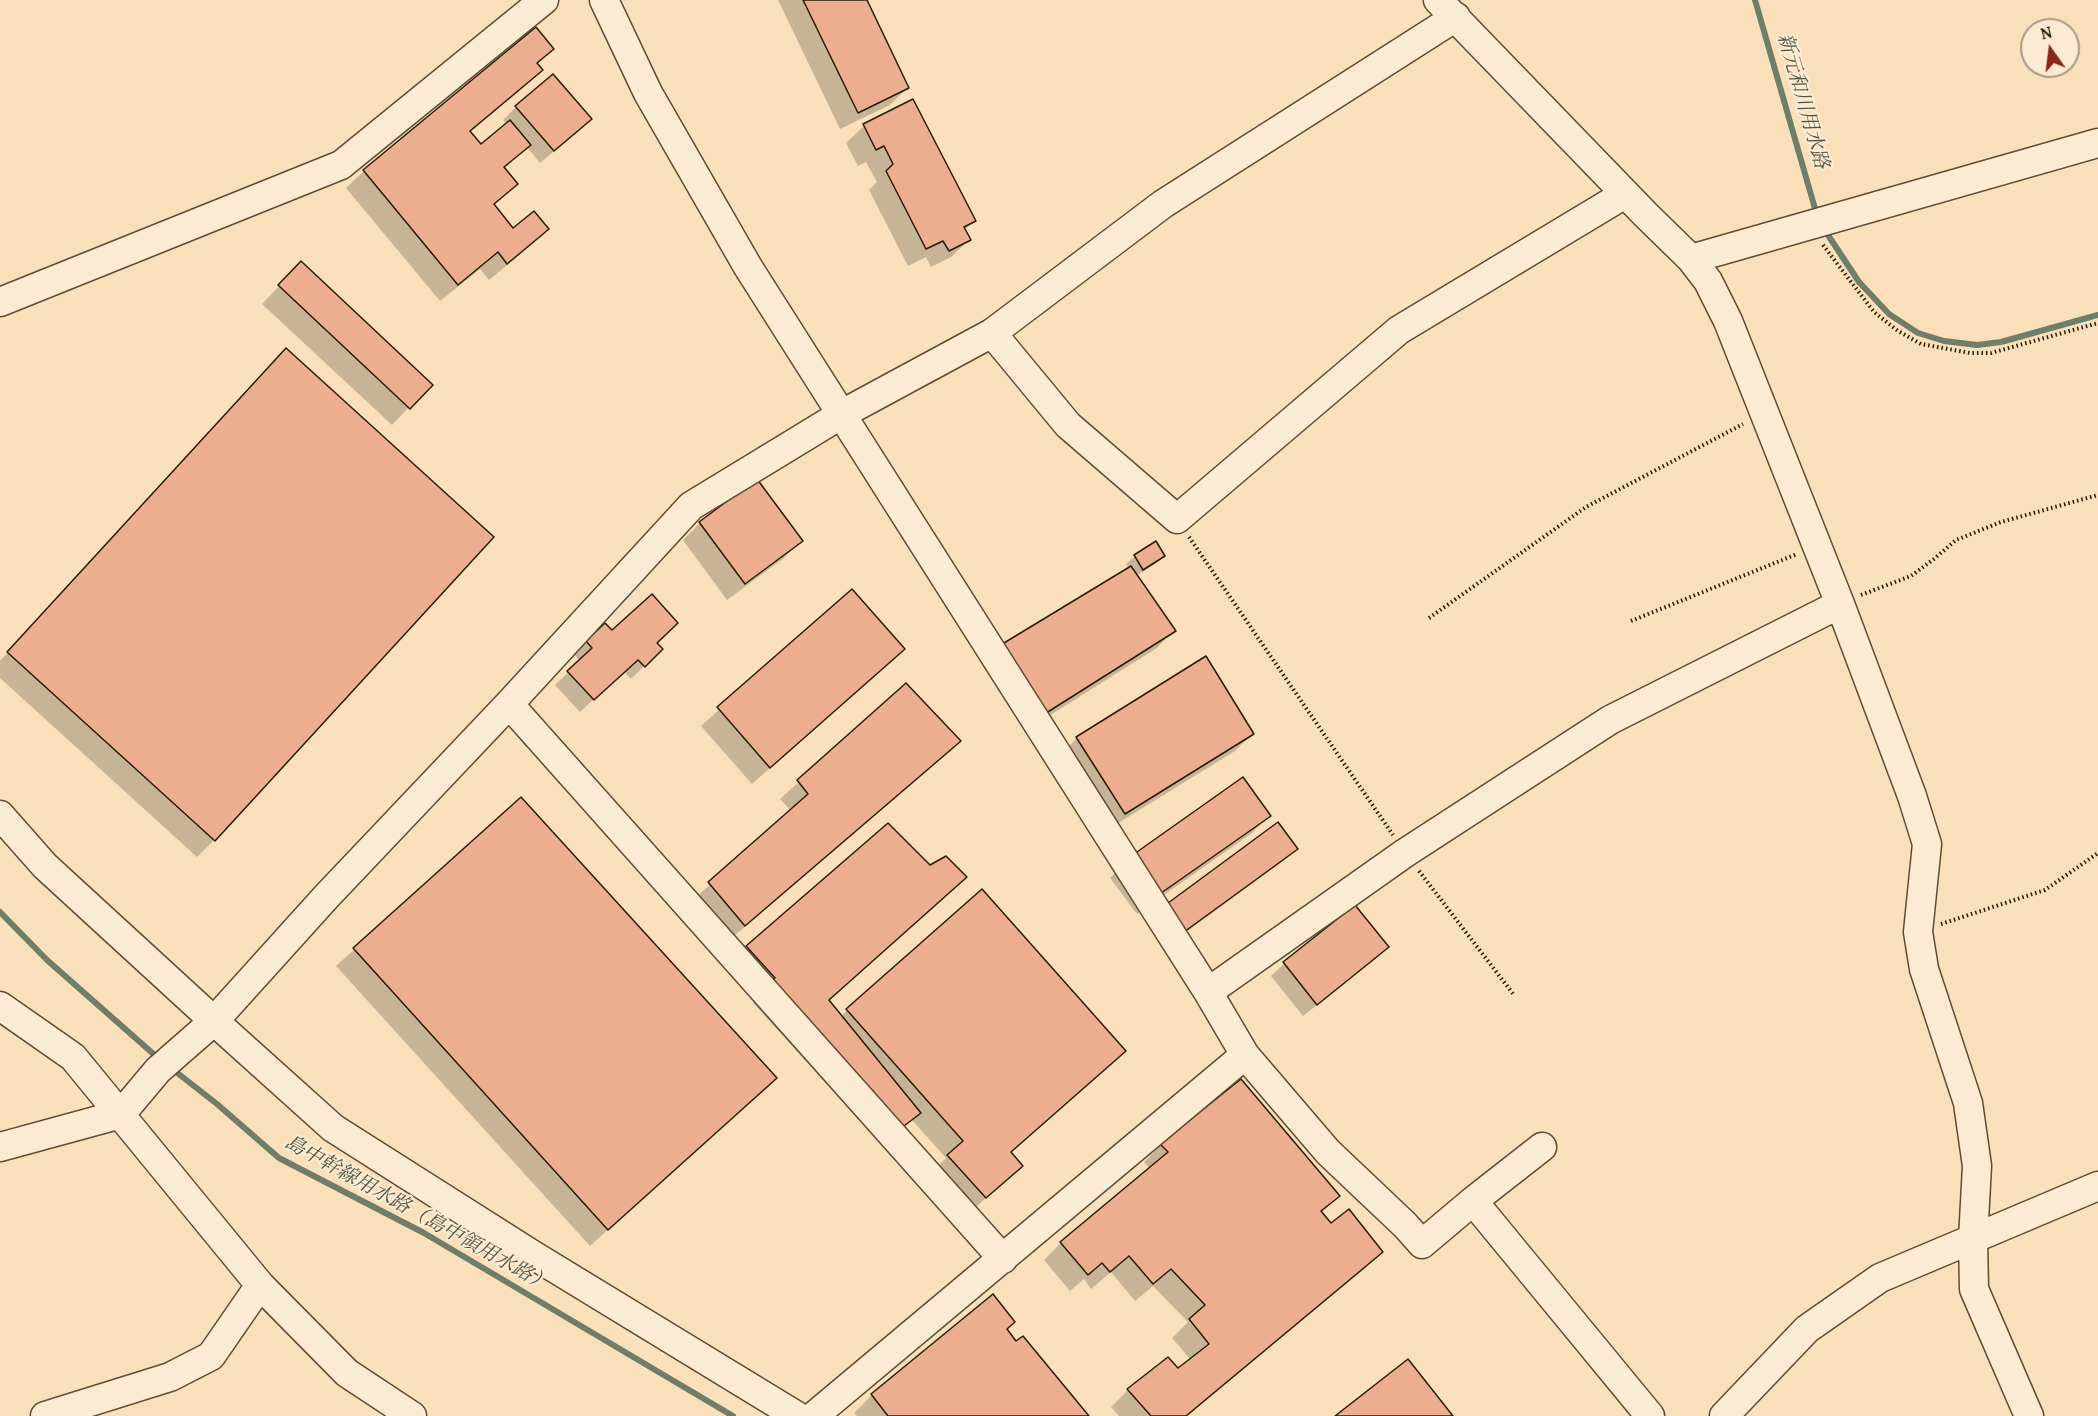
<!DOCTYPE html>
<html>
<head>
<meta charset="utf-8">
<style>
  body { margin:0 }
  #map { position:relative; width:2098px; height:1416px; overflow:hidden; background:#f9e0bb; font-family:"Gentium Book Plus",serif }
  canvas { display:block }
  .north { position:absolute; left:2020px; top:18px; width:60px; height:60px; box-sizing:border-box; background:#fbebd3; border:2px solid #a79881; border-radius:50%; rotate:346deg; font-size:16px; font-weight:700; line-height:24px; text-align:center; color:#281b07 }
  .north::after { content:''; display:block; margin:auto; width:21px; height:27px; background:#8f2418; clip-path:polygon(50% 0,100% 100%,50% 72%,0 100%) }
</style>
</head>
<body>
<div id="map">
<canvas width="2098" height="1416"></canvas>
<div class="north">N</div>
</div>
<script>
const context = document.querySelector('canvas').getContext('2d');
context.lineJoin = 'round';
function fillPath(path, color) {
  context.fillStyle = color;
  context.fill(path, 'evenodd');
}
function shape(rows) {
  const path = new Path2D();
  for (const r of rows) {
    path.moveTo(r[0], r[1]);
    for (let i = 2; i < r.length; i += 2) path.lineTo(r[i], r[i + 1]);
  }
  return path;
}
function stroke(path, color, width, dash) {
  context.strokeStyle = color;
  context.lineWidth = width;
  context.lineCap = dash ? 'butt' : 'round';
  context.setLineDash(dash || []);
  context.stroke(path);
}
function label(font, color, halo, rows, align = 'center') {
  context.font = font + ' "Gentium Book Plus","Noto Serif JP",serif';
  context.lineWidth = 4.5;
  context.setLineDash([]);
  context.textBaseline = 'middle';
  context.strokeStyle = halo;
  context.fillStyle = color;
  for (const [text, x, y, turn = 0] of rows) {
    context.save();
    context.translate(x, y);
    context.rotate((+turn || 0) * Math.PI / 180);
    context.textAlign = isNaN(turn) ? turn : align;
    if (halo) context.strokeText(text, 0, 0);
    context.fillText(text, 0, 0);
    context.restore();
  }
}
fillPath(shape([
  [778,0,865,0,907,88,890,105,840,129],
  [552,49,537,64,541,70,524,87,469,133,481,147,507,125,503,120,516,107,553,76,577,132,540,163,527,147,504,169,516,184,493,206,513,230,547,229,529,247,489,280,480,269,440,301,346,188,364,171],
  [912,101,974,220,964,231,969,240,951,257,931,267,926,257,908,266,869,190,877,182,866,162,858,166,846,143,864,126],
  [284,281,430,385,392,425,262,304],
  [269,367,214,840,197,857,0,678,0,661],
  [700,523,801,540,784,558,727,600,683,540],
  [1135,556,1163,556,1155,564,1136,576,1174,630,1157,648,1025,731,982,665,1000,648,1129,569,1126,564],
  [851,591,903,649,752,784,701,726],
  [612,632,655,643,648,662,631,679,624,671,580,712,555,685,580,661,574,654,587,642],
  [906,685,959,741,942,758,727,942,692,901,791,811,780,799],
  [1252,734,1235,751,1107,830,1060,755,1077,738],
  [521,799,775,1078,590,1246,336,966],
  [1269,815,1252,833,1137,914,1110,878,1128,860],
  [888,825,930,867,965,877,828,1001,841,1017,847,1010,1107,1068,1010,1153,1003,1183,968,1214,931,1173,946,1158,912,1120,882,1145,753,1003,758,996,729,964,747,947],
  [1296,848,1283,861,1170,944,1153,920],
  [1354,907,1387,947,1374,960,1303,1016,1271,976,1284,964],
  [1161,1145,1338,1196,1321,1213,1330,1225,1381,1252,1364,1269,1187,1416,1119,1416,1111,1407,1128,1390,1178,1370,1191,1360,1172,1338,1188,1322,1153,1286,1135,1301,1111,1272,1091,1289,1084,1279,1070,1291,1044,1260,1061,1243,1150,1169,1144,1162],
  [992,1296,1006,1330,1087,1416,857,1416,854,1413,872,1395]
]), '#0003');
stroke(shape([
  [1755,0,1816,212],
  [1826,232,1859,282,1889,314,1918,333,1944,341,1977,345,2001,342,2098,315],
  [0,912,47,960,158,1058],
  [171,1068,217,1104,279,1158,424,1233,733,1416]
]), '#6f7d69', 6);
const building = shape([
  [803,0,867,0,909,88,858,113,803,0],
  [536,27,554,49,537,63,543,70,470,131,481,144,510,120,531,145,504,167,518,184,494,204,513,228,534,211,549,229,507,264,498,252,458,285,363,170,536,27],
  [553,74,592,119,554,151,515,106,553,74],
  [913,99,976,221,964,227,971,240,949,251,943,241,926,249,886,171,893,164,884,146,876,150,863,124,913,99],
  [301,261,433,385,410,409,278,285,301,261],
  [286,348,494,537,215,841,7,652,286,348],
  [757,479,803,541,745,584,699,522,757,479],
  [1156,541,1165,556,1143,570,1134,555,1156,541],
  [1131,566,1176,631,1043,715,999,646,1131,566],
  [852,589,905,649,770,768,717,707,852,589],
  [652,594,678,623,657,643,663,649,645,667,638,660,594,700,567,671,592,648,586,641,605,623,612,630,652,594],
  [1206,656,1254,734,1125,814,1076,737,1206,656],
  [906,683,961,741,745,926,708,882,808,794,797,780,906,683],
  [1243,777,1271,816,1154,898,1127,859,1243,777],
  [521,797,777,1078,608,1230,353,948,521,797],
  [1278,822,1298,849,1184,932,1164,906,1278,822],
  [888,823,930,865,946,856,967,877,829,1000,921,1113,900,1129,769,984,775,978,746,946,888,823],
  [982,889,1126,1051,1011,1152,1023,1166,986,1198,947,1155,963,1141,846,1009,982,889],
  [1355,905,1389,947,1317,1005,1283,962,1355,905],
  [1241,1079,1340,1196,1321,1211,1331,1223,1349,1209,1383,1252,1186,1416,1151,1416,1127,1389,1168,1357,1178,1368,1209,1344,1189,1319,1205,1305,1171,1269,1153,1284,1129,1256,1110,1272,1102,1263,1088,1275,1060,1242,1168,1152,1160,1144,1241,1079],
  [993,1294,1015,1322,1007,1329,1016,1341,1023,1336,1089,1416,888,1416,871,1394,993,1294],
  [1408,1359,1453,1416,1335,1416,1408,1359]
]);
fillPath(building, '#edae8f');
stroke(building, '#281b07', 1.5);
const minor = shape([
  [604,0,648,93,748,267,1208,992,1245,1055,1328,1152,1405,1225,1422,1244,1473,1201,1542,1147],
  [1438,0,1646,215,1691,259,1708,281,1728,321,1840,604,1912,796,1927,844,1918,932,1924,969,1968,1103,1977,1166,1973,1239,1974,1289,2029,1416],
  [1691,259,2098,143],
  [0,302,341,165,544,0],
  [992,333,1068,425,1177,519,1399,330,1625,194],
  [509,704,1003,1259],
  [0,815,45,866,214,1021,333,1128,533,1255,797,1416],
  [1208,992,1405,853,1610,720,1840,604],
  [0,1006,73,1057,260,1285,347,1373,412,1416],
  [0,1147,121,1114,158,1070,214,1021,326,897,509,704,691,506,842,414,992,333,1163,204,1456,17],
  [1473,1201,1650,1416],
  [45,1416,170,1377,211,1356,260,1285],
  [814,1416,1245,1055],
  [1724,1416,1807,1329,1880,1278,2098,1186]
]);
stroke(minor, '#5c4c34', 31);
stroke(shape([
  [1823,245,1874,312,1898,331,1921,344,1970,353,1991,353,2098,323],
  [1189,537,1393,835],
  [1861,595,1911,576,1934,559,1956,540,2001,522,2098,495],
  [1429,618,1586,507,1743,424],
  [1631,621,1797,554],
  [1419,871,1514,995],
  [1941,924,2045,890,2098,853]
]), '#281b07', 4, [1.5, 3]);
stroke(minor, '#fbebd3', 28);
label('italic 20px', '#525440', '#fbebd3', [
  ["新元和川用水路",1802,101,74],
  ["島中幹線用水路（島中領用水路）",417,1214,29]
]);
</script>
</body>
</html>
